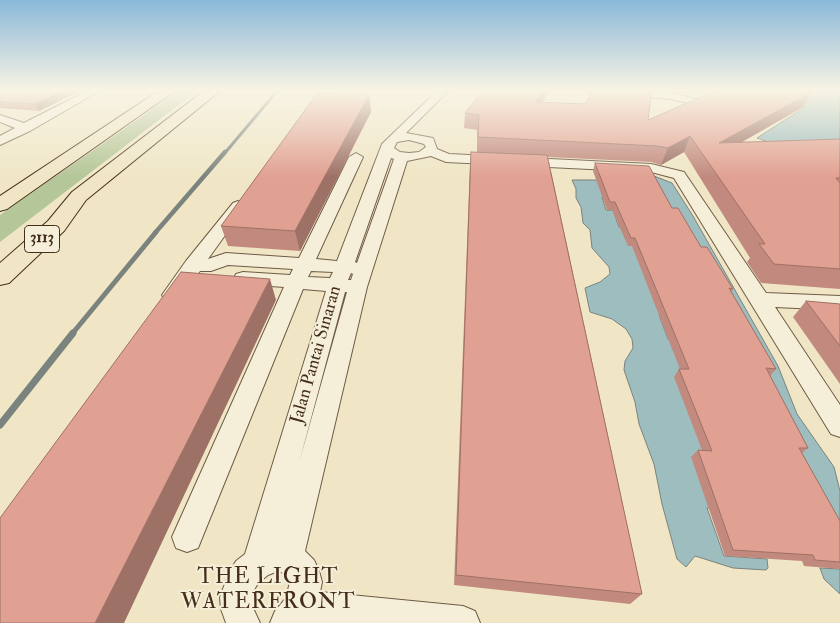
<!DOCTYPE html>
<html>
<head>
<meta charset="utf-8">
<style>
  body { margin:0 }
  canvas { display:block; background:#f0e6c6 }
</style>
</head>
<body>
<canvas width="840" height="623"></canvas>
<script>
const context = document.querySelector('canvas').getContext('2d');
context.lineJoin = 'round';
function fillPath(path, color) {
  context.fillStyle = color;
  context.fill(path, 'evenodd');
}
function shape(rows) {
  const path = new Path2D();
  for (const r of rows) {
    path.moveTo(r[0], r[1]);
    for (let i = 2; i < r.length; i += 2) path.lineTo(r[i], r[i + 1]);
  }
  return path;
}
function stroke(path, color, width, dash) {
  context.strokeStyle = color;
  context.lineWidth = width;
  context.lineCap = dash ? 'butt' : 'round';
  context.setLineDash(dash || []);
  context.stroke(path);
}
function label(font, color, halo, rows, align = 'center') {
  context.font = font + ' "IM FELL Double Pica",serif';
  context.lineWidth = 4;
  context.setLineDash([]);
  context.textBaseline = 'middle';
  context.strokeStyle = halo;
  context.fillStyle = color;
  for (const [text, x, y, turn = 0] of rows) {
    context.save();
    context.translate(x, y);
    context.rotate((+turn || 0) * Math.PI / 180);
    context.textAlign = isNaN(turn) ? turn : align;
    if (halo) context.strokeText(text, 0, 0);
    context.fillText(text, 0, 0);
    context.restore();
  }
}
fillPath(shape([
  [180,90,198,90,0,242,0,215]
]), '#b5c698');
const water = shape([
  [665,90,840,90,840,145,783,147,757,138,805,107,772,98,721,91,683,93,665,90],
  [654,176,672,183,693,216,778,366,797,414,834,467,840,491,840,549,688,317,659,315,668,339,699,340,671,345,750,511,707,508,724,556,767,559,768,568,766,570,733,568,695,556,686,567,677,559,662,504,654,464,639,424,635,402,624,370,625,361,633,348,632,339,626,329,612,319,590,312,585,288,600,282,610,274,609,267,592,248,590,230,583,223,581,207,576,198,576,189,572,180,609,180,622,198,602,197,606,210,630,211,614,213,619,227,643,228,653,247,676,254,654,176],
  [820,568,840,569,840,594,824,579,820,568]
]);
fillPath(water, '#9ebdbf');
stroke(water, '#7a837d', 1);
stroke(shape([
  [224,154,278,90]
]), '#7a837d', 3);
stroke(shape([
  [155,233,225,152]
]), '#7a837d', 4.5);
stroke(shape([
  [72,334,156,232]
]), '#7a837d', 5);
stroke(shape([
  [0,425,73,333]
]), '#7a837d', 7);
const street = shape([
  [89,90,101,90,30,131,0,145,0,136,15,128,0,122,0,115,24,123,89,90],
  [438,90,449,90,406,133,433,138,437,149,449,154,651,164,684,172,766,293,840,296,840,310,775,307,840,405,840,437,831,434,674,178,651,172,446,162,431,156,407,161,367,287,305,551,314,560,319,571,322,582,320,592,463,606,475,611,480,623,270,623,275,611,286,598,290,582,286,574,278,571,268,575,258,583,254,590,253,608,260,623,226,623,221,609,220,597,229,573,236,561,245,554,326,291,303,289,198,548,187,552,176,548,172,537,284,287,243,284,236,282,234,278,236,274,243,272,290,275,293,269,228,265,211,271,200,271,179,300,172,302,165,300,162,295,186,261,233,203,238,201,246,206,208,259,226,253,299,258,349,157,356,153,363,157,316,259,337,261,382,144,438,90],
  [409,140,424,144,426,147,419,152,409,153,400,152,394,148,397,142,409,140],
  [391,158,394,159,357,263,355,262,391,158],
  [311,271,333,272,330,278,308,277,311,271],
  [351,273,353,274,351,280,348,280,351,273],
  [345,292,347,292,299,463,345,292],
  [584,90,671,93,700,100,701,102,696,105,671,99,589,93,584,90]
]);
const highway = shape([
  [160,90,176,90,7,209,0,211,0,196,160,90],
  [205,90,221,90,86,200,64,231,9,283,0,285,0,263,48,221,72,192,205,90]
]);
stroke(street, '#6f5b44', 2);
stroke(highway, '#442d19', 2);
fillPath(street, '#f5efda');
fillPath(highway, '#f0e6c6');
fillPath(shape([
  [0,90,82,90,39,111,0,108],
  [484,90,549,90,542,103,648,120,803,107,741,142,840,139,840,289,761,283,747,262,750,258,684,152,661,165,651,162,548,157,642,594,630,604,454,585,470,166,471,152,477,153,477,130,464,128,465,113],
  [369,95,371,112,300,251,228,246,221,226],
  [595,163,672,208,733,289,731,292,776,369,770,376,808,448,802,453,840,521,840,569,804,566,802,561,725,556,691,457,698,450,702,450,674,377,679,369,680,369,632,246,628,246,612,210,607,210,593,171],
  [806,301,840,304,840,384,793,317]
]), '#c28a7e');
fillPath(shape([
  [65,90,82,90,39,111,35,104],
  [543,90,549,90,533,118,536,102],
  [812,92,803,107,711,160,719,143],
  [369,95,371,112,300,251,295,231],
  [690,136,684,152,661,165,668,148],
  [270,279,276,300,124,623,95,623]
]), '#9e7166');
const building = shape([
  [0,90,65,90,35,104,0,102,0,90],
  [484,90,543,90,536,102,586,104,592,90,652,90,648,120,717,90,804,90,812,92,719,143,840,139,840,178,836,178,840,183,840,269,774,264,759,244,765,244,690,136,668,148,657,146,478,137,479,115,465,113,484,90],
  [316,93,369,95,295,231,221,226,316,95,316,93],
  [471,152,547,155,642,594,456,575,471,152],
  [595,163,649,166,672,208,678,208,701,247,707,247,733,289,729,288,776,369,766,368,808,448,799,448,840,521,840,562,815,560,813,555,733,550,698,450,712,451,679,369,689,369,635,238,631,238,615,202,610,202,595,163],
  [181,272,270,279,95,623,0,623,0,518,181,272],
  [806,301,840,304,840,346,806,301]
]);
fillPath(building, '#e1a192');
stroke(building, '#9e7166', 1);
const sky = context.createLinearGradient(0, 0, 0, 177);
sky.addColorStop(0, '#8ab8d8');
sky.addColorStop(0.51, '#f8f4e5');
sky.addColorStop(1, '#f8f4e500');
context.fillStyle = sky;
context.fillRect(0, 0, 840, 177);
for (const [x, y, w] of [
  [42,239,35]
]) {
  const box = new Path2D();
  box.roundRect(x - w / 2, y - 13.5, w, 27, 4);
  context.fillStyle = '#f5efda';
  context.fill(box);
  stroke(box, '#442d19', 1);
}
label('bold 16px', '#442d19', null, [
  ["3113",42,239]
]);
label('18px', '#442d19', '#f5efda', [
  ["Jalan Pantai Sinaran",317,355,-74]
]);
context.letterSpacing = '1px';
label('22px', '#442d19', '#f5efda', [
  ["THE LIGHT",268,578],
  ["WATERFRONT",268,603]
]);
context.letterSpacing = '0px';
</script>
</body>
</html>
